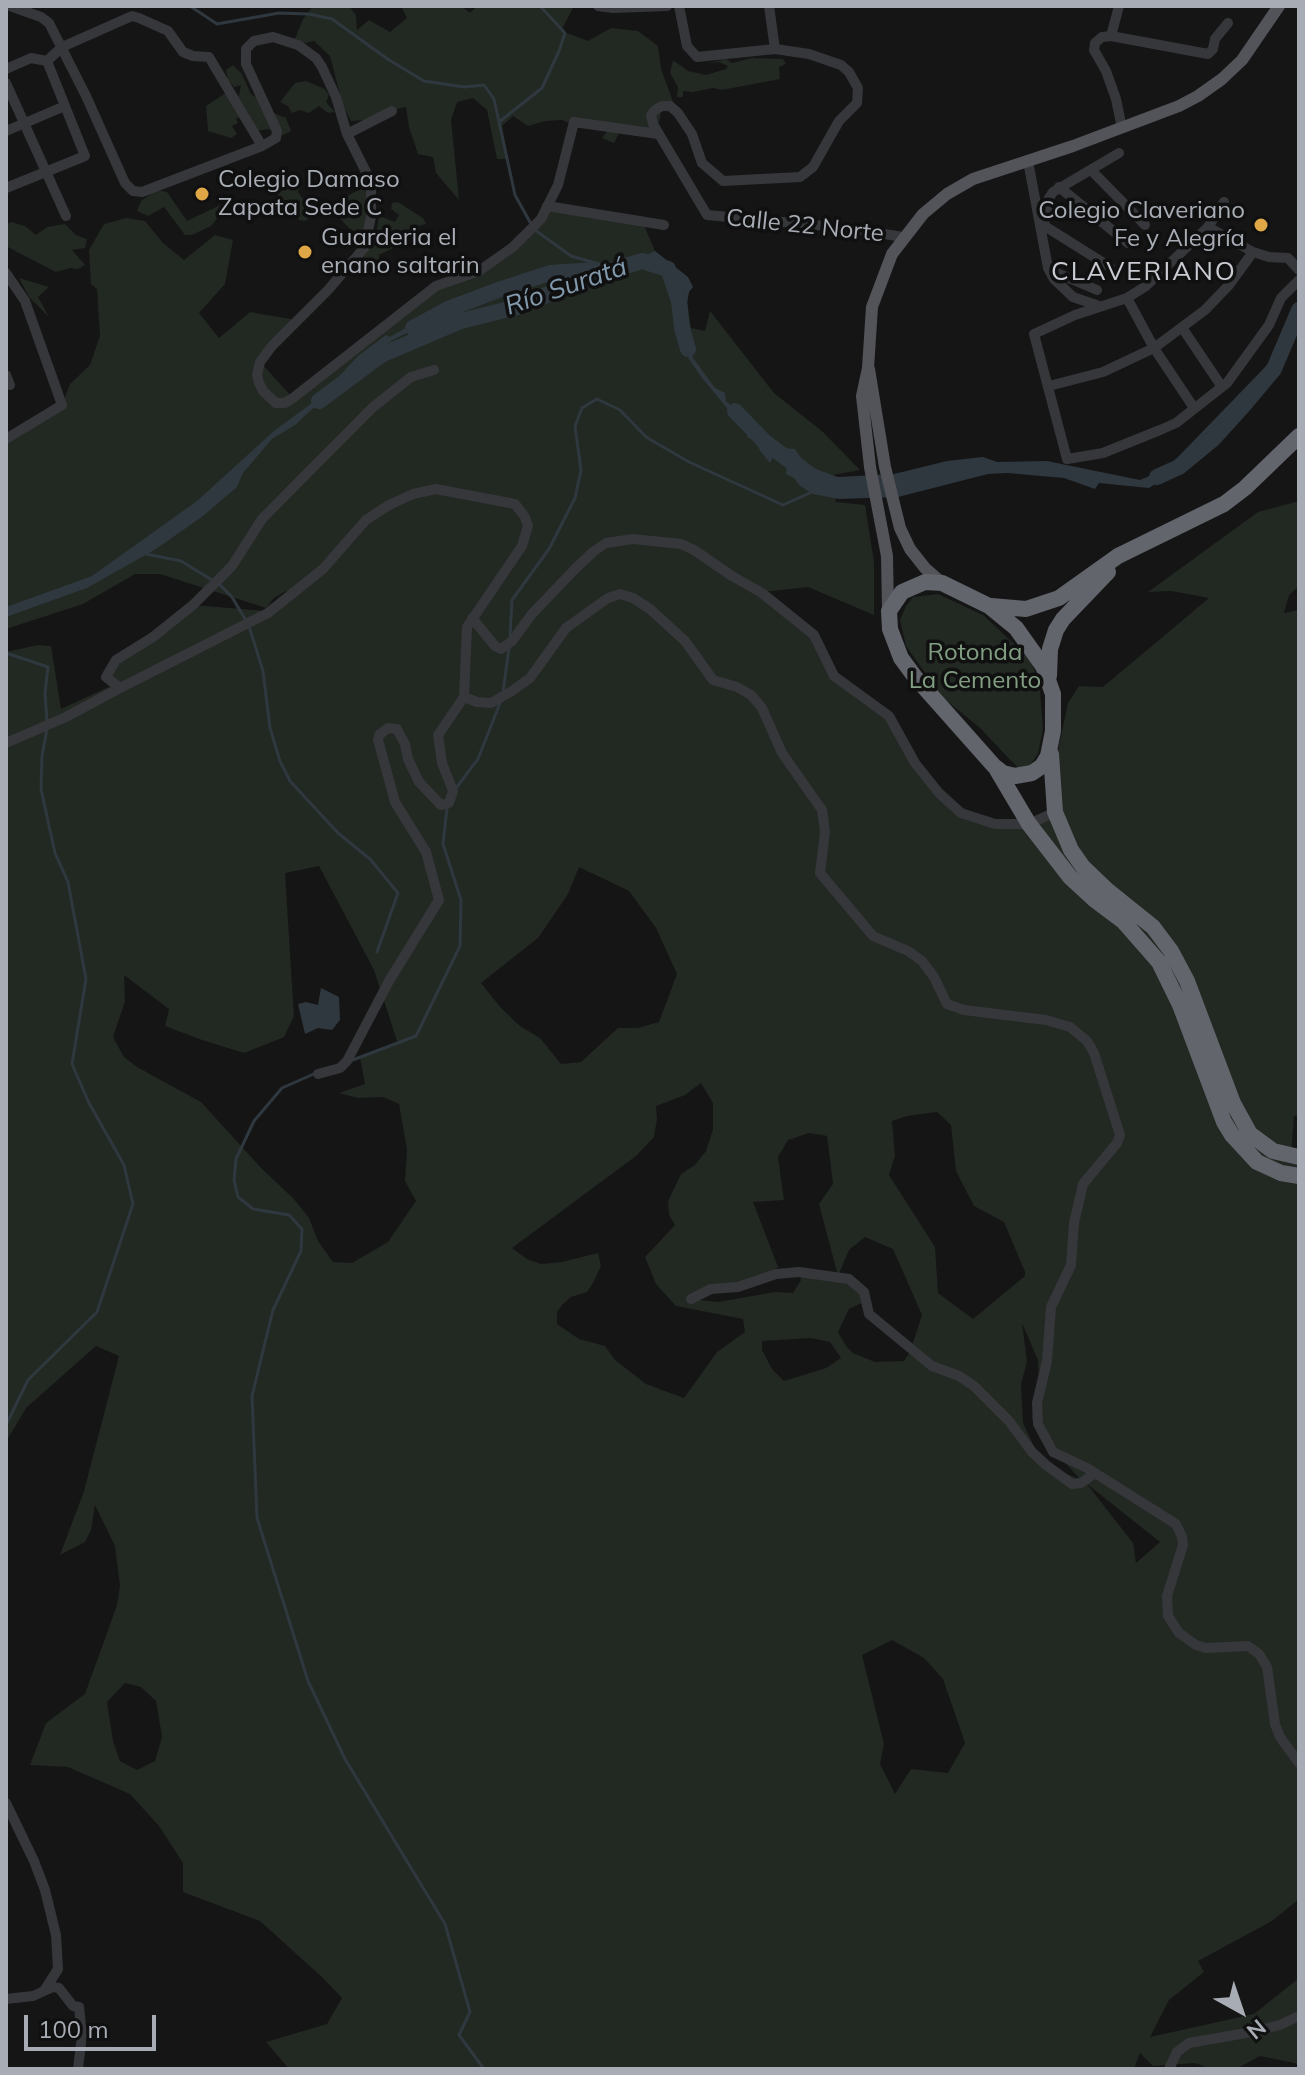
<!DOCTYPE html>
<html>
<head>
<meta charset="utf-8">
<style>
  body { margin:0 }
  #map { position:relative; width:1305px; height:2075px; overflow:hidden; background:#151516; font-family:Mulish,sans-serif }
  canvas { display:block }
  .frame { position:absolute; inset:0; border:8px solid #a8adb5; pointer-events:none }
  .north { position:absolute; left:1201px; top:1971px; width:80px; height:80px; -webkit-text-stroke:6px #101011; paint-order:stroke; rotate:140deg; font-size:22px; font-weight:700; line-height:32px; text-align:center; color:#a8adb5 }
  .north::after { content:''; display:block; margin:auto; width:28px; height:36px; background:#a8adb5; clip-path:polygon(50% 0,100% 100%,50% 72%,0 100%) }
  .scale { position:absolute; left:24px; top:2015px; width:132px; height:36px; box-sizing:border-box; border:4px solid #a8adb5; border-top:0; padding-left:10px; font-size:24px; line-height:28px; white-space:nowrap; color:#a8adb5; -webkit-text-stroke:6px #101011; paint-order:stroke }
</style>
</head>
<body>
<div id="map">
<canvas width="1305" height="2075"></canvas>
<div class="frame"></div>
<div class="north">N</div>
<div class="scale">100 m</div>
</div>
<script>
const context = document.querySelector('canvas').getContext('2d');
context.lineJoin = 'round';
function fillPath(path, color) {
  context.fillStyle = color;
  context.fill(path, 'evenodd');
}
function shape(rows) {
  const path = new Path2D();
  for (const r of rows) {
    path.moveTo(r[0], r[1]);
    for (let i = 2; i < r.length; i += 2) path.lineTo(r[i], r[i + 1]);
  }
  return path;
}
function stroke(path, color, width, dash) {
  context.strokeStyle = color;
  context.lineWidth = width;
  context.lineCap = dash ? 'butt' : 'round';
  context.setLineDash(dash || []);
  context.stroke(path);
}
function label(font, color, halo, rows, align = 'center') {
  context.font = font + ' Mulish,sans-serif';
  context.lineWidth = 7;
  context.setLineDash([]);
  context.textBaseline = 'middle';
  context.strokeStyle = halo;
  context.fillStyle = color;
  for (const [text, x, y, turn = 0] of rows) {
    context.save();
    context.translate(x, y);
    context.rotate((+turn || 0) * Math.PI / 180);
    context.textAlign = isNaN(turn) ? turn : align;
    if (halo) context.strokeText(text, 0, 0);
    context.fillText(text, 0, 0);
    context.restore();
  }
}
fillPath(shape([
  [313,6,349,6,356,15,357,30,369,20,390,32,407,18,401,6,461,6,470,13,477,6,574,6,562,29,564,32,588,41,611,28,638,31,658,46,661,69,678,115,662,106,659,123,641,136,621,129,614,143,602,138,609,129,577,126,562,120,545,121,528,126,513,116,502,126,508,159,497,159,487,110,473,98,457,102,451,120,459,200,436,173,433,157,418,154,409,127,406,107,386,111,365,120,351,121,343,106,330,56,314,41,292,46,303,19],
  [752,58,783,59,786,64,779,67,780,79,722,90,713,88,693,92,683,91,683,97,677,97,678,87,670,73,673,60,688,71,706,75,726,69,728,66,719,62,709,63,726,59,732,63],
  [233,65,242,74,251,94,263,102,268,111,286,118,291,131,281,136,268,129,258,131,248,113,236,119,238,123,232,126,237,134,231,138,208,131,206,106,224,94,239,96,241,85,234,87,228,80,226,70],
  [306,81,325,89,329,95,326,102,335,112,328,113,319,106,309,113,300,110,292,113,288,106,280,102,295,83],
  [288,173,299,189,298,192,302,198,308,200,314,210,313,216,305,221,299,220,287,200,281,200,278,195,278,178],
  [368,185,371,217,363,244,329,206],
  [157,190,167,192,187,221,233,199,211,226,192,235,185,235,164,207,148,216,137,211,141,201],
  [398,202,423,218,426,224,419,226,420,232,410,233,405,242,379,255,379,275,365,271,358,255,376,235,379,216,395,222,399,215,391,209,392,203],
  [548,208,644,225,655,251,685,288,691,328,705,331,710,311,774,393,823,432,860,470,833,475,836,502,865,505,874,562,874,615,808,587,764,592,808,629,844,687,882,707,914,766,972,818,1030,824,1054,812,1056,760,1068,703,1079,686,1103,687,1209,598,1171,591,1148,592,1258,512,1299,501,1299,586,1289,595,1284,613,1299,610,1299,1115,1294,1116,1291,1156,1299,1156,1299,1899,1272,1921,1198,1961,1204,1972,1169,2000,1150,2037,1254,2014,1299,1978,1299,2064,1260,2056,1236,2069,1211,2069,1195,2063,1153,2066,1140,2053,1134,2069,289,2069,266,2042,327,2024,342,1998,323,1978,260,1921,183,1892,183,1863,159,1826,130,1794,68,1767,30,1765,46,1723,85,1694,117,1605,120,1586,115,1546,95,1505,91,1530,85,1542,60,1555,84,1491,119,1356,96,1346,26,1408,6,1442,6,652,38,645,51,646,61,709,113,685,105,675,116,661,193,605,266,611,287,593,286,591,274,598,266,608,160,574,135,574,83,604,6,629,6,439,62,405,70,384,90,365,100,336,97,289,91,284,89,250,104,224,126,218,145,221,163,243,184,260,215,235,233,240,225,284,199,313,219,338,250,312,296,320,260,362,293,398,436,286,479,271],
  [319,866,374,970,398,1044,360,1057,365,1084,339,1093,358,1098,383,1097,399,1104,407,1150,405,1181,416,1201,388,1242,352,1263,333,1262,318,1241,309,1218,293,1198,262,1169,201,1102,137,1067,124,1057,113,1037,125,1001,124,975,169,1009,165,1026,202,1040,244,1053,284,1037,294,1016,285,873],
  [579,867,629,891,656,928,677,974,659,1022,638,1028,618,1028,581,1062,561,1064,540,1038,520,1026,501,1008,481,983,538,938,568,894],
  [701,1083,713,1103,713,1129,706,1151,695,1165,681,1174,668,1201,669,1215,675,1225,645,1257,656,1284,676,1306,743,1319,745,1332,717,1352,684,1398,646,1384,615,1360,605,1346,579,1339,557,1324,557,1312,563,1304,571,1297,587,1292,593,1283,601,1266,598,1253,562,1262,541,1264,527,1259,512,1248,636,1156,654,1137,657,1119,656,1106,685,1095],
  [937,1112,951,1125,956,1171,974,1206,1004,1222,1025,1272,1025,1276,973,1319,938,1293,935,1247,889,1175,895,1156,892,1121,907,1116],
  [809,1133,827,1136,833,1184,819,1204,838,1276,849,1250,865,1237,893,1249,922,1315,910,1352,904,1361,875,1362,853,1353,846,1346,838,1332,849,1309,866,1301,849,1279,799,1272,801,1280,793,1293,775,1292,718,1302,691,1299,762,1279,778,1267,753,1202,784,1200,778,1157,788,1140],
  [1022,1323,1038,1360,1039,1384,1032,1418,1057,1454,1081,1480,1042,1463,1023,1423,1021,1384,1027,1362],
  [811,1338,830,1342,841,1358,826,1368,784,1381,772,1369,762,1350,762,1341],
  [1087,1484,1160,1542,1136,1563,1133,1543],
  [892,1640,924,1658,943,1679,965,1743,948,1773,911,1769,895,1794,880,1764,884,1744,862,1655],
  [125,1683,141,1687,156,1701,162,1737,155,1761,137,1770,120,1761,113,1741,107,1702],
  [11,222,25,226,36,235,47,227,65,224,76,235,87,239,85,248,72,250,85,265,78,269,70,268,56,272,17,252,6,246,6,225],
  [19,278,49,287,38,297,49,317,29,297],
  [938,594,983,615,1029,658,1039,680,1043,728,1038,754,1027,769,1018,768,979,727,943,698,906,646,900,620,906,606,913,597]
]), '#222822');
fillPath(shape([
  [655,251,688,277,693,287,689,292,685,315,686,334,693,358,715,388,725,393,726,401,750,423,751,433,758,436,769,447,795,449,801,458,816,469,838,477,894,474,947,461,983,457,997,462,1047,461,1140,480,1161,471,1177,458,1270,362,1299,302,1299,315,1291,342,1278,358,1220,422,1192,447,1170,475,1149,488,1099,483,1095,489,1064,478,1007,473,988,474,898,497,839,499,813,494,800,486,794,478,786,474,787,464,774,455,770,463,761,452,754,440,747,437,747,432,702,378,689,359,683,338,685,293,663,263,652,260,611,264,600,268,599,275,590,281,579,279,532,299,416,328,393,340,374,352,295,425,272,439,243,473,237,487,203,516,156,549,87,588,6,617,6,607,92,576,197,501,274,431,320,397,358,356,386,335,390,337,424,317,435,320,449,318,535,296,584,274,589,268,642,257],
  [321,988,339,997,340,1020,332,1030,318,1028,305,1034,298,1004,306,1002,318,1005]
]), '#2f383e');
stroke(shape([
  [190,6,217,24,279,13,309,14,332,19,389,60,424,81,464,87,484,85,494,99,515,195,531,224],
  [499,122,542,88,559,51,565,33,540,6],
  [535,230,571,256,617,269],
  [146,554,181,561,212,580],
  [219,584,232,597,245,619],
  [249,626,263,671,270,728,280,761,290,781,338,833,370,859,398,893,377,952],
  [510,636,512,600,549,549,575,498,581,470,575,426,582,408,597,399,620,410,646,437,689,462,783,505,814,491],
  [6,653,48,667,45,693,47,722],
  [503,692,509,648],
  [456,788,478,759,500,703],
  [350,1061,416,1036,460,946,461,900,443,844,447,808],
  [316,1073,282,1088,254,1121,236,1159,234,1180,238,1197,253,1209,289,1215,302,1229,301,1251,273,1310,252,1396,257,1518,308,1681,345,1759,445,1924,470,2012,459,2035,484,2069],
  [6,1425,28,1380,97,1312,133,1204,124,1165,89,1103,72,1064,86,979,68,882,55,853,41,789,42,756,47,729]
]), '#2f383e', 3);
stroke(shape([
  [413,328,448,309,501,289,550,273,594,270],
  [319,401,381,355,461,321,517,307,593,276,642,261,668,269,679,301,682,328,688,349],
  [735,411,765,442,789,460],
  [1157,477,1179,467,1213,439,1243,406,1274,369,1299,310]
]), '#2f383e', 16);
stroke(shape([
  [10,6,41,17,49,23,86,96,125,183,133,191,142,192,262,146,276,138,277,131,246,64,246,49,254,41,273,37,298,45,316,58,322,67,336,97,347,134,371,182,371,217,364,248,328,290,272,346,260,362,257,375,259,383,263,391,276,403,285,403,293,398,436,286,479,271,513,247,541,219,558,185,574,122,658,134],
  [598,6,613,8,667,6],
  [679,6,687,46,697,57,775,49,809,54,841,65,849,72,858,88,857,103,839,121,813,167,800,177,723,181,702,163,692,134,678,113,670,106,662,106,655,110,651,115,653,124,707,215,847,228,903,237],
  [769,6,775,49],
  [1111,36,1119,6],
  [47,61,62,47,132,16,139,18,168,31,183,52,193,56,209,57,262,146],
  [6,69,31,58,47,61],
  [6,83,66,216],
  [1122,128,1116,99,1106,71,1094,50,1095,43,1102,37,1111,36,1208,54,1213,49,1215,39,1228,23],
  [6,131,65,106],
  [347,134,392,111],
  [1028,161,1048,268,1054,279,1073,297,1099,306],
  [1091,170,1145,225],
  [1059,187,1128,243],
  [6,188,85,156,47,61],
  [1224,202,1208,227,1146,286,1127,298,1075,315,1034,334,1067,459,1103,453,1160,430,1176,423,1227,383,1269,325,1281,298,1299,280],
  [547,206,664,225],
  [1043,225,1110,267],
  [1044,225,1049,198,1053,192,1119,153],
  [1208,227,1253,252,1269,257,1288,258,1299,270],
  [1050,270,1097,290],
  [6,273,25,301,62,405,6,439],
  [1127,298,1154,348,1194,408],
  [1183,329,1222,387],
  [434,370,411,377,372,408,262,519,232,566,193,605,153,637,116,660,106,677,120,688,268,613,323,569,366,520,389,505,413,494,436,489,515,504,525,517,528,526,522,546,467,627,464,697,477,702,491,703,512,691,530,678,566,628,608,598,620,594,633,598,650,609,685,641,713,680,737,687,751,695,762,708,782,753,822,810,825,832,820,873,873,936,908,951,922,961,934,977,947,1004,964,1010,1046,1020,1070,1027,1087,1041,1094,1053,1120,1135,1117,1143,1083,1184,1074,1223,1071,1265,1051,1307,1047,1361,1037,1403,1038,1424,1053,1452,1087,1468,1176,1524,1182,1537,1183,1545,1167,1596,1168,1616,1179,1633,1196,1645,1206,1648,1248,1646,1259,1654,1267,1667,1275,1724,1280,1737,1299,1763],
  [6,375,10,385],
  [1049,386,1103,372,1154,348,1205,310,1229,285,1253,252],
  [472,618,495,646,501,649,512,641,532,614,576,568,593,552,606,543,633,539,681,544,694,550,732,576,762,593,814,635,834,676,889,716,915,763,939,793,961,813,995,824,1029,824,1055,812],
  [6,743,66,717,120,688],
  [318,1074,340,1068,347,1061,389,981,439,900,426,852,395,802,378,740,379,735,388,728,397,729,405,744,408,759,419,782,441,805,449,803,453,791,442,763,438,735,464,697],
  [691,1299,711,1289,738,1287,776,1274,799,1272,849,1279,864,1292,869,1314,932,1366,959,1376,974,1386,1009,1421,1032,1452,1046,1465,1072,1484,1081,1483,1094,1474],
  [6,1803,34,1861,45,1890,56,1935,58,1969,44,1991,53,1987,59,1988,73,2006,79,2007,82,2035,78,2069],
  [6,1999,33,1996,44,1991],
  [1169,2069,1177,2052,1189,2043,1246,2033,1280,2025,1299,2016]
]), '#36373b', 10);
stroke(shape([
  [869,369,885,467,900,528,910,549,925,568,942,583],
  [888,611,887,556,870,467,862,396,868,368,872,307,892,254,923,214,947,194,973,179,1073,146,1179,106,1198,96,1222,79,1242,60,1279,6]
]), '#53545a', 12);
stroke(shape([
  [925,582,942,583,989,606,1016,628,1043,666,1053,694,1053,731,1048,756,1042,766,1032,773,1015,776,1003,773,994,766,915,677,901,658,890,629,889,611,902,592,925,582],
  [991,606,1026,609,1059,598,1118,556,1224,504,1245,488,1299,436],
  [1049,676,1050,649,1056,630,1063,619,1108,572],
  [1051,754,1055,812,1071,850,1083,867,1107,890,1153,927,1171,951,1187,981,1233,1103,1250,1134,1273,1151,1299,1157],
  [997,770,1029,824,1070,877,1095,900,1123,921,1159,962,1180,1005,1224,1122,1232,1135,1257,1162,1281,1173,1299,1176]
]), '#63656c', 16);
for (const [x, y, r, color] of [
  [202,194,8,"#dfa745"],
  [1261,225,8,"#dfa745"],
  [305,252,8,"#dfa745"]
]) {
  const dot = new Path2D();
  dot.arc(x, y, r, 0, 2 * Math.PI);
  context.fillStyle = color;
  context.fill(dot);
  stroke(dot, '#101011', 3);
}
label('24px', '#a8adb5', '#101011', [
  ["Colegio Damaso",218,180],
  ["Zapata Sede C",218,208],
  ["Colegio Claveriano",1245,211,"right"],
  ["Fe y Alegría",1245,239,"right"],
  ["Guarderia el",321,238],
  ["enano saltarin",321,266]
], 'left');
label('24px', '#a8adb5', '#101011', [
  ["Calle 22 Norte",805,226,6]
]);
label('24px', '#819e82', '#101011', [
  ["Rotonda",975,653],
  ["La Cemento",975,681]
]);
context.letterSpacing = '2px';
label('26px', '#c9cbd2', '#101011', [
  ["CLAVERIANO",1144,272]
]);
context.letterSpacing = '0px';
label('italic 26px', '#839aad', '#101011', [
  ["Río Suratá",566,287,-19]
]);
</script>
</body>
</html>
